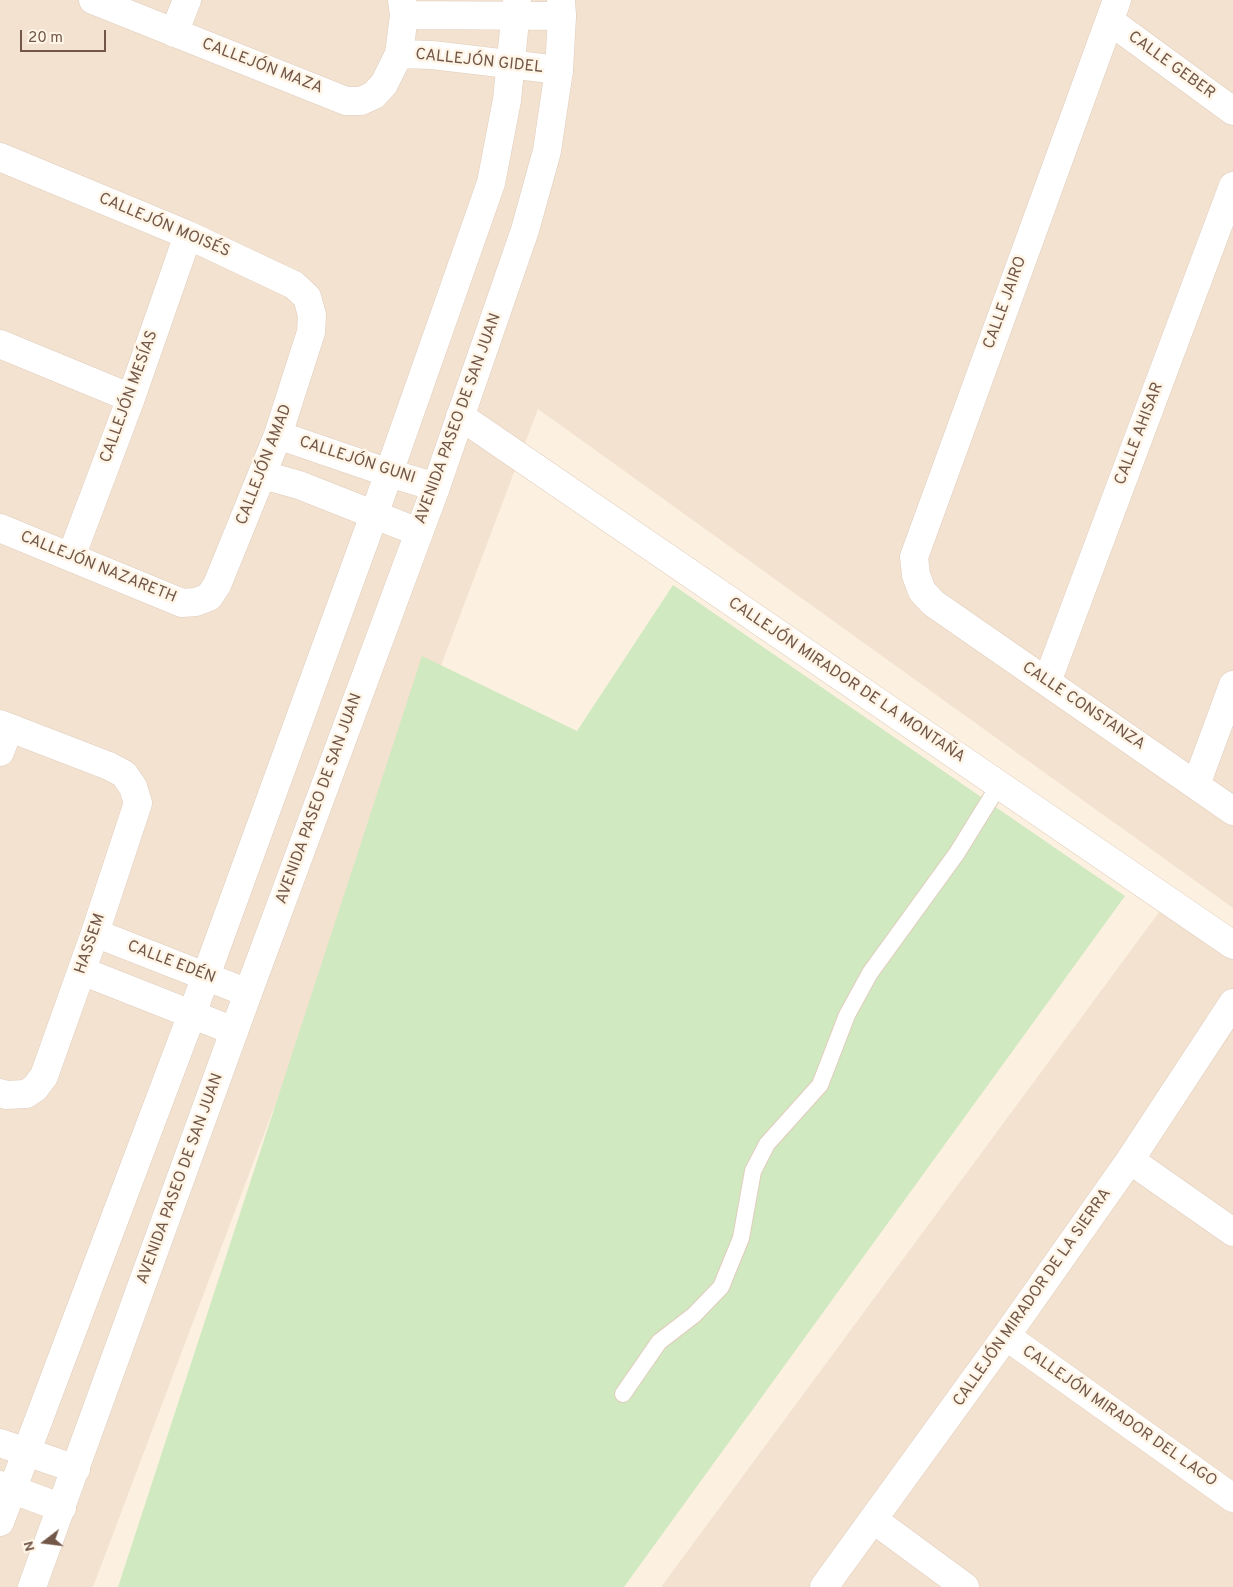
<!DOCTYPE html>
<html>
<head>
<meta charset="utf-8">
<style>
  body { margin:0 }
  #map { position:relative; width:1233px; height:1587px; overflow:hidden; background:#fcf1e1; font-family:Overpass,sans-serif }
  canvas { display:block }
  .north { position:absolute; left:20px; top:1517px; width:50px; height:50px; -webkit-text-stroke:4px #fff5e7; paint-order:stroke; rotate:255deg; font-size:14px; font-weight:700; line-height:20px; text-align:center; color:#725748 }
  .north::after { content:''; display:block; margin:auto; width:18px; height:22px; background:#725748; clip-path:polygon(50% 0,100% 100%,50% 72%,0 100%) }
  .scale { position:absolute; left:20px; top:30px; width:86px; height:22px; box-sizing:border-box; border:2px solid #725748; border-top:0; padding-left:6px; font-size:15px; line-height:18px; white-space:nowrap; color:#725748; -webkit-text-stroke:4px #fff5e7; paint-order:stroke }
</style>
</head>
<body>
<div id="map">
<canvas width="1233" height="1587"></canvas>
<div class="north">N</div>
<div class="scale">20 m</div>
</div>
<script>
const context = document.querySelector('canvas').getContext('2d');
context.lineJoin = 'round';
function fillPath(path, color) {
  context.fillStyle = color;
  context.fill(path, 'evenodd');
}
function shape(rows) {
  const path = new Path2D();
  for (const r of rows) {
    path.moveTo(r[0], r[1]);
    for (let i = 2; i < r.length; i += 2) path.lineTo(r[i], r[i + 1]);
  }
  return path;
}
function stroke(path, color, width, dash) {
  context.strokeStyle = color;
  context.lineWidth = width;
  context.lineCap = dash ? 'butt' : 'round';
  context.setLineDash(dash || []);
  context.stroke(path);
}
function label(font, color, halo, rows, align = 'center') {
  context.font = font + ' Overpass,sans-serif';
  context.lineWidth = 5;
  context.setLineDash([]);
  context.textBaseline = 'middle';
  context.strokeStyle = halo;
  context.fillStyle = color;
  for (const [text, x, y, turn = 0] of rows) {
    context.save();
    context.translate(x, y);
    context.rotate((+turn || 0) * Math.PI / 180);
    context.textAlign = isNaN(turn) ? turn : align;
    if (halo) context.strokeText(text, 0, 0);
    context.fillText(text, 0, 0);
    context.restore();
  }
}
fillPath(shape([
  [0,0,1233,0,1233,908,538,409,93,1587,0,1587],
  [1168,900,1233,945,1233,1587,661,1587]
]), '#f3e2d0');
fillPath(shape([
  [673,585,1125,896,624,1587,118,1587,422,656,577,731]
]), '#d1e9c0');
const service = shape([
  [623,1394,659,1342,694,1315,721,1287,741,1238,753,1171,767,1144,820,1085,847,1015,870,973,957,853,999,785]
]);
const minor = shape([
  [93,0,346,101,361,101,374,95,384,84,399,54,404,15,402,0],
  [1117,0,914,557,916,575,922,591,933,603,1233,811],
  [404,15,562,16],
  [1110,21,1233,111],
  [174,33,187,0],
  [399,54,432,55,559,70],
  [0,157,188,235,294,285,307,297,312,315,311,332,278,435,217,585,209,597,196,602,182,603,0,528],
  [0,344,131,398],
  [460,416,1233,945],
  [278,435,389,473,436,487],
  [263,475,299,485,418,532],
  [71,557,131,398,188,235],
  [1047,682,1233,186],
  [0,724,109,766,124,774,133,787,138,803,95,933,44,1076,35,1088,26,1094,6,1095,0,1093],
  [0,752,9,728],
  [1196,785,1233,685],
  [95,933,248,993],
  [82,971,234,1031],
  [1130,1160,1233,1232],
  [1006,1336,1233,1498],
  [0,1443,76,1469],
  [0,1485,62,1508],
  [874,1520,965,1587],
  [824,1587,1006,1336,1130,1160,1233,1003]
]);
const tertiary = shape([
  [0,1522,192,1014,374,515,491,183,507,100,517,0],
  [32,1587,248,993,436,487,525,230,547,151,559,70,562,16,561,0]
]);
stroke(service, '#e0cdbd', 18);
stroke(minor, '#e0cdbd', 29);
stroke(tertiary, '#e0cdbd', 29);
stroke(service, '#fff', 16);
stroke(minor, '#fff', 28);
stroke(tertiary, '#fff', 28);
label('16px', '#725748', '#fff5e7', [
  ["CALLEJÓN GIDEL",479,62,6],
  ["CALLE GEBER",1171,66,36],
  ["CALLEJÓN MAZA",262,67,21],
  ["CALLEJÓN MOISÉS",164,226,23],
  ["CALLE JAIRO",1006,303,-70],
  ["CALLEJÓN MESÍAS",130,397,-70],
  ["AVENIDA PASEO DE SAN JUAN",459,419,-70],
  ["CALLE AHISAR",1140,434,-69],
  ["CALLEJÓN GUNI",357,461,18],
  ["CALLEJÓN AMAD",265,465,-69],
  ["CALLEJÓN NAZARETH",98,568,22],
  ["CALLEJÓN MIRADOR DE LA MONTAÑA",846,681,34],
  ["CALLE CONSTANZA",1083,707,34],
  ["AVENIDA PASEO DE SAN JUAN",320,799,-70],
  ["HASSEM",91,944,-71],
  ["CALLE EDÉN",171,963,21],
  ["AVENIDA PASEO DE SAN JUAN",181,1179,-70],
  ["CALLEJÓN MIRADOR DE LA SIERRA",1033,1298,-55],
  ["CALLEJÓN MIRADOR DEL LAGO",1119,1417,35]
]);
</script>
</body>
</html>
